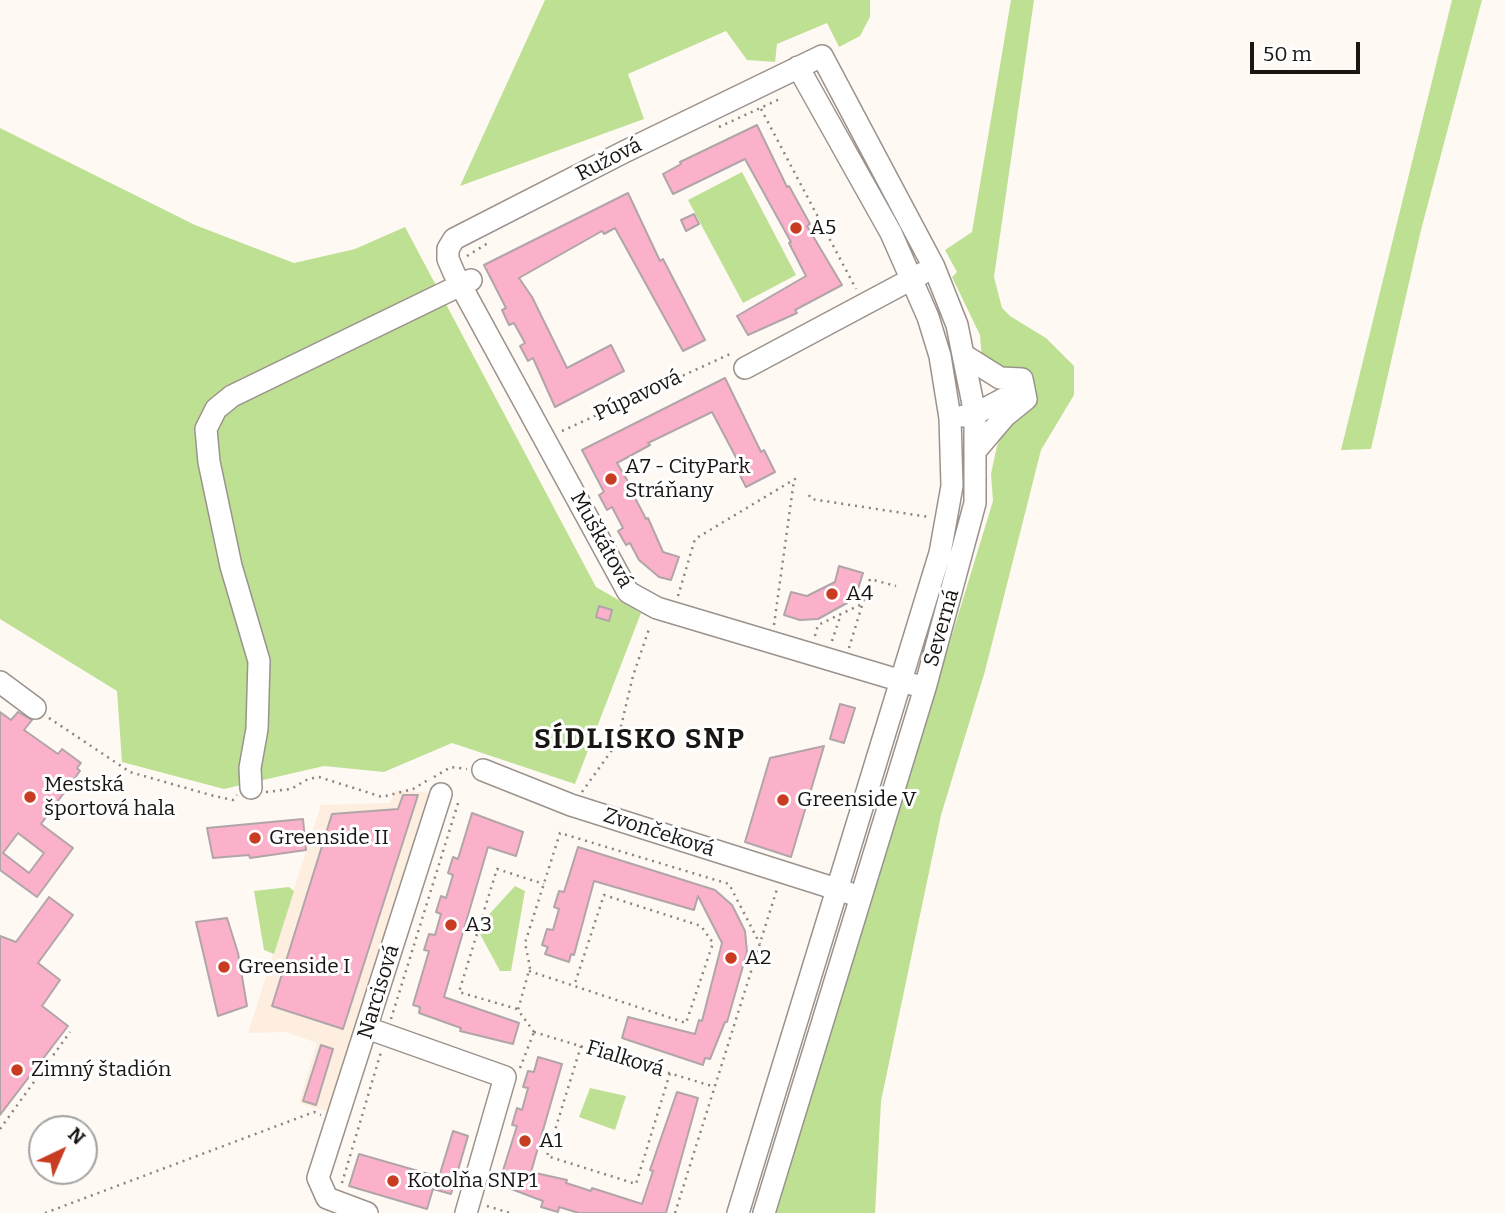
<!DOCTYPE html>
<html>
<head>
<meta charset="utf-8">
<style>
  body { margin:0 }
  #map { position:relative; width:1505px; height:1213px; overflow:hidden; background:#fff9f4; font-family:Bitter,serif }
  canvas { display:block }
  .north { position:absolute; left:28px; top:1115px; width:70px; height:70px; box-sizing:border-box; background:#fff; border:2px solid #a3a2a1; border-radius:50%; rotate:44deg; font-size:19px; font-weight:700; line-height:28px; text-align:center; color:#191613 }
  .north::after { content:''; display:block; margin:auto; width:24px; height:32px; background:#c83d22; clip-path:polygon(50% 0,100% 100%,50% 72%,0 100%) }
  .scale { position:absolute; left:1250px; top:42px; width:110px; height:32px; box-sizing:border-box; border:4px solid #191613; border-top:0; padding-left:9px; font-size:21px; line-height:24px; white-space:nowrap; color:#191613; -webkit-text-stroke:5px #fff; paint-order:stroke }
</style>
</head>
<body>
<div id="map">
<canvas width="1505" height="1213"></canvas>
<div class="north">N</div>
<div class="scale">50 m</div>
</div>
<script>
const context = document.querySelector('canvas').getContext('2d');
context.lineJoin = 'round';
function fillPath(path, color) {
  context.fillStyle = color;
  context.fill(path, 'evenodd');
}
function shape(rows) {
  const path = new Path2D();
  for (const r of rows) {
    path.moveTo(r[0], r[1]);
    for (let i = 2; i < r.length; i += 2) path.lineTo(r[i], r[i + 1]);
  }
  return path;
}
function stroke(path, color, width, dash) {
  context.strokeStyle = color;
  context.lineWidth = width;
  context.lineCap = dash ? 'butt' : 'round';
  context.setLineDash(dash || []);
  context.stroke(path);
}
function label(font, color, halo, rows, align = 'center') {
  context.font = font + ' Bitter,serif';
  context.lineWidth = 6;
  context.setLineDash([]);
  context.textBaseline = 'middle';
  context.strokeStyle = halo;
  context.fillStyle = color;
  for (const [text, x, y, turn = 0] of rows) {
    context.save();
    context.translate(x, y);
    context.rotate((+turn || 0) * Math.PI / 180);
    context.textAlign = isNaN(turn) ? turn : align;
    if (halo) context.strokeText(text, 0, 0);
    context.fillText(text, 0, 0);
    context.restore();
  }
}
fillPath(shape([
  [396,790,432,793,332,1113,299,1103,317,1043,286,1032,248,1033,321,805,390,803]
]), '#fdeee0');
fillPath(shape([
  [545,0,870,0,870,17,860,36,839,47,827,23,777,44,775,62,747,60,726,31,628,74,644,119,460,186],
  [1011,0,1034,0,994,277,1002,308,1010,316,1046,338,1074,366,1074,395,1041,450,985,671,941,815,881,1101,875,1213,775,1213,993,501,991,474,997,446,1005,429,1035,401,1029,370,994,369,982,361,980,335,952,277,957,272,945,250,972,232],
  [1452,0,1482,0,1421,230,1371,449,1341,450],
  [0,128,195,225,294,263,355,249,405,227,596,587,641,613,575,784,452,743,384,772,324,766,224,789,122,762,117,691,0,619],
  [742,172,796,275,743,303,688,200],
  [515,886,525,891,511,971,500,971,480,934,484,920],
  [289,887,294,891,274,954,264,950,254,891],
  [590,1088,626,1096,615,1130,579,1117]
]), '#bde093');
const building = shape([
  [757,125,787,187,789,186,810,224,807,226,842,285,795,310,797,313,748,335,737,316,806,276,789,243,791,242,745,159,673,194,663,174,681,164,680,162,757,125],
  [628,193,660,261,663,259,705,340,683,351,615,228,604,234,602,231,519,278,532,297,567,368,611,345,624,371,555,407,533,358,528,361,520,346,525,343,514,323,509,325,502,310,506,308,484,265,628,193],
  [694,214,699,224,686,231,681,220,694,214],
  [725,378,761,452,764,450,775,472,746,487,735,466,739,463,712,412,648,443,650,445,617,463,636,495,634,496,646,519,648,518,663,552,679,557,671,580,659,577,639,560,630,543,626,545,618,531,623,528,612,507,607,510,599,495,604,492,582,450,725,378],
  [839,566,863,573,858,589,847,603,818,619,800,620,784,615,791,592,807,596,835,582,839,566],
  [599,606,612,610,609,621,596,617,599,606],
  [840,704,855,708,844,743,830,739,840,704],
  [0,712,11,720,18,712,32,720,24,730,58,754,62,749,81,763,77,768,80,771,41,824,73,848,37,897,0,870,0,712],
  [18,833,44,853,29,873,3,853,18,833],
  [824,746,791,857,745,842,770,758,824,746],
  [403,795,418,795,343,1029,272,1006,332,814,398,809,403,795],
  [472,813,523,832,516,856,488,847,444,997,519,1023,513,1044,460,1031,461,1028,419,1013,420,1007,413,1005,429,951,424,950,429,934,435,935,441,914,436,912,441,896,446,898,453,875,448,873,453,857,458,859,472,813],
  [303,819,306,850,250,858,249,855,213,858,207,828,303,819],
  [578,847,715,890,732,905,745,931,747,952,727,1022,725,1022,710,1059,705,1058,703,1065,622,1038,628,1017,695,1034,699,1020,702,1021,722,943,698,896,694,910,594,881,574,955,571,954,569,962,545,954,548,947,542,945,547,929,553,930,559,909,554,907,559,891,564,892,578,847],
  [49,897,73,915,38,963,60,980,42,1006,68,1026,0,1115,0,936,16,942,49,897],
  [227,918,238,953,247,1006,218,1016,196,922,227,918],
  [321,1045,333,1049,316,1105,303,1101,321,1045],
  [538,1057,562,1064,531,1172,567,1180,566,1183,591,1191,592,1188,642,1204,653,1171,650,1170,677,1092,698,1098,666,1213,579,1213,559,1207,558,1212,541,1207,543,1201,506,1187,508,1182,500,1180,517,1126,512,1125,517,1108,522,1110,528,1088,523,1087,528,1071,534,1072,538,1057],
  [453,1131,468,1136,451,1194,433,1189,427,1209,349,1186,359,1154,439,1177,453,1131]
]);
fillPath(building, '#fbb1ca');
stroke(building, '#b1a5a9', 2);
const minor = shape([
  [965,356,1000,378,1022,379,1026,399,1005,416,977,449],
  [745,368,923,273],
  [963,416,975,414,1024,388],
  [0,682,35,708],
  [483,770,571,805,849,893],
  [251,788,250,768,257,729,259,661,231,566,209,462,206,429,216,409,232,396,471,280],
  [367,1028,505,1077,466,1213],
  [367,1213,327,1198,318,1178,441,794],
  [738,1213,940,553,952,486,950,418,940,356,928,317,891,233,798,67],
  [764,1213,925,688,975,503,975,414,957,325,934,267,822,56,624,152,454,239,448,249,448,259,454,273,628,592,657,608,925,688]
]);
stroke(minor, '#9b928b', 24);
stroke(shape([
  [761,109,856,289],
  [719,127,782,98],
  [467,256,488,243],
  [562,431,730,354],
  [809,495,811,499,929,517],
  [678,596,695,539,800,476],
  [774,625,794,480],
  [815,636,818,625,862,604],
  [832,641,841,614],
  [849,648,870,579,896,586],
  [49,718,130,772,214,796,233,800,237,795],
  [434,777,451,767,467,769],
  [266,792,291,789,308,779,319,777,382,797,413,789,428,780],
  [582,792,617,743,633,676,650,626],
  [529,971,686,1023,713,943,701,926,604,895,574,986],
  [517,1009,459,992,497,869,544,884],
  [391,1019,459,800],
  [534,1032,518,1010,530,967,525,943,560,833,729,884,760,944],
  [534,1032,715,1087],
  [581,1046,547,1156,636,1184,670,1073],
  [520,1068,534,1032],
  [0,1129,70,1032],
  [342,1183,381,1052],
  [487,1206,510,1213],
  [45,1213,314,1112,321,1115],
  [675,1213,777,889]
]), '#888480', 2.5, [2, 5]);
stroke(minor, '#fff', 21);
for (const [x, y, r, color] of [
  [796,228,7,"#c83d22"],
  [611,479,7,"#c83d22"],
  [832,594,7,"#c83d22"],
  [30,797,7,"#c83d22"],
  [783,800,7,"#c83d22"],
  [255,838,7,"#c83d22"],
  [451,925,7,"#c83d22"],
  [731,958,7,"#c83d22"],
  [224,967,7,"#c83d22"],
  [17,1070,7,"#c83d22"],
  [525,1141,7,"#c83d22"],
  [393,1181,7,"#c83d22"]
]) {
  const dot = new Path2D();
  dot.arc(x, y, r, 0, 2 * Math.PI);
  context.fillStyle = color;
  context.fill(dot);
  stroke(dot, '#fff', 2.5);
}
label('21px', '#191613', '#fff', [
  ["Ružová",609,160,-27],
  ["Púpavová",638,396,-25],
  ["Muškátová",601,540,61],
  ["Severná",942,628,-74],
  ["Zvončeková",659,833,18],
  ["Narcisová",379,992,-73],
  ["Fialková",625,1059,17]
]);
label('21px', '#191613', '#fff', [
  ["A5",810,228],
  ["A7 - CityPark",625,467],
  ["Stráňany",625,491],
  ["A4",846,594],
  ["Mestská",44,785],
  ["športová hala",44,809],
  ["Greenside V",797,800],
  ["Greenside II",269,838],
  ["A3",465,925],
  ["A2",745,958],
  ["Greenside I",238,967],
  ["Zimný štadión",31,1070],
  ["A1",539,1141],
  ["Kotolňa SNP1",407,1181]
], 'left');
context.letterSpacing = '2px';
label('bold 28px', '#191613', '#fff', [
  ["SÍDLISKO SNP",640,740]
]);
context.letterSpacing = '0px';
</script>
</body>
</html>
